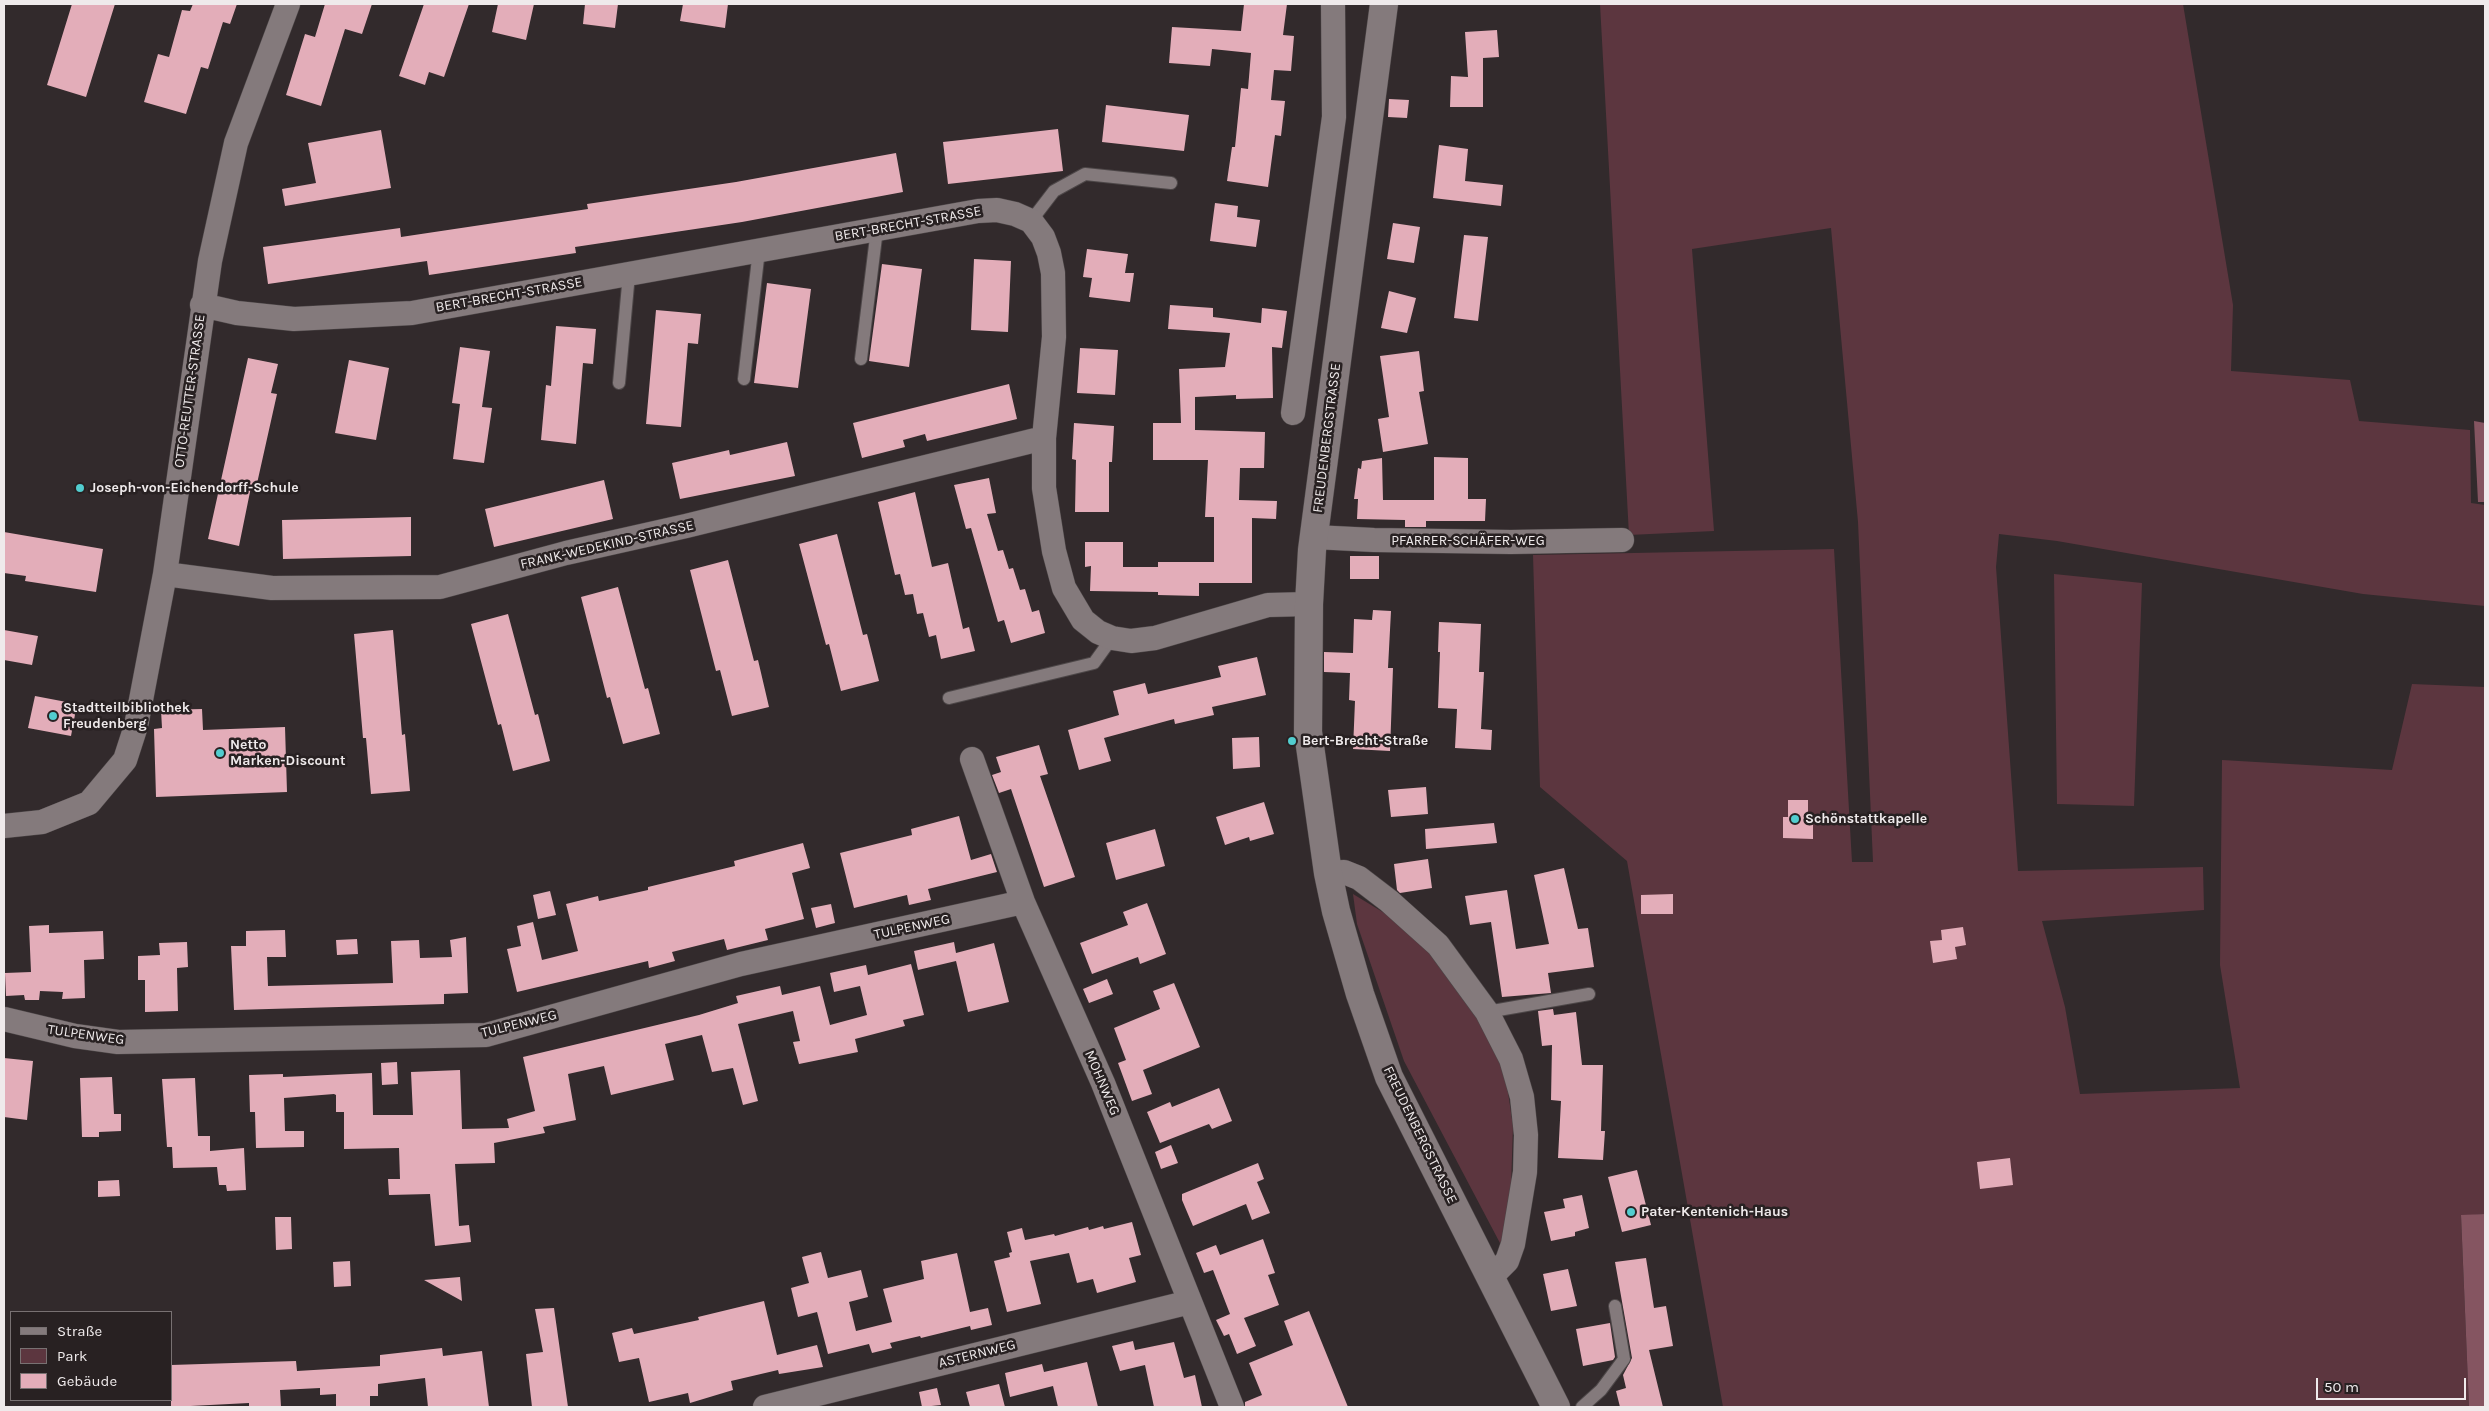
<!DOCTYPE html>
<html>
<head>
<meta charset="utf-8">
<style>
  body { margin:0 }
  #map { position:relative; width:2489px; height:1411px; overflow:hidden; background:#322a2c; font-family:Karla,sans-serif }
  canvas { display:block }
  .frame { position:absolute; inset:0; border:5px solid #efeaeb; pointer-events:none }
  .legend { position:absolute; left:10px; top:1311px; width:162px; height:90px; box-sizing:border-box; background:#282122; border:1px solid #787172; margin:0; padding:6px 9px; list-style:none; font-size:15px; color:#efeaeb }
  .legend li { display:flex; align-items:center; gap:10px; height:25px }
  .legend b { width:25px; border:1px solid #787172 }
  .scale { position:absolute; left:2316px; top:1378px; width:150px; height:22px; box-sizing:border-box; border:2px solid #efeaeb; border-top:0; padding-left:6px; font-size:15px; line-height:18px; white-space:nowrap; color:#efeaeb; -webkit-text-stroke:4px #282122; paint-order:stroke }
</style>
</head>
<body>
<div id="map">
<canvas width="2489" height="1411"></canvas>
<div class="frame"></div>
<ul class="legend">
<li><b style="height:6px;background:#847a7c"></b>Straße</li>
<li><b style="height:14px;background:#5c363f"></b>Park</li>
<li><b style="height:14px;background:#e3adb9"></b>Gebäude</li>
</ul>
<div class="scale">50 m</div>
</div>
<script>
const context = document.querySelector('canvas').getContext('2d');
context.lineJoin = 'round';
function fillPath(path, color) {
  context.fillStyle = color;
  context.fill(path, 'evenodd');
}
function shape(rows) {
  const path = new Path2D();
  for (const r of rows) {
    path.moveTo(r[0], r[1]);
    for (let i = 2; i < r.length; i += 2) path.lineTo(r[i], r[i + 1]);
  }
  return path;
}
function stroke(path, color, width, dash) {
  context.strokeStyle = color;
  context.lineWidth = width;
  context.lineCap = dash ? 'butt' : 'round';
  context.setLineDash(dash || []);
  context.stroke(path);
}
function label(font, color, halo, rows, align = 'center') {
  context.font = font + ' Karla,sans-serif';
  context.lineWidth = 5;
  context.setLineDash([]);
  context.textBaseline = 'middle';
  context.strokeStyle = halo;
  context.fillStyle = color;
  for (const [text, x, y, turn = 0] of rows) {
    context.save();
    context.translate(x, y);
    context.rotate((+turn || 0) * Math.PI / 180);
    context.textAlign = isNaN(turn) ? turn : align;
    if (halo) context.strokeText(text, 0, 0);
    context.fillText(text, 0, 0);
    context.restore();
  }
}
fillPath(shape([
  [1600,4,2183,4,2233,305,2231,371,2350,380,2359,421,2470,430,2471,503,2485,505,2485,606,2363,594,2057,541,1999,534,1996,567,2018,871,2203,867,2204,910,2042,921,2065,1007,2080,1094,2240,1088,2220,965,2222,760,2392,770,2412,684,2485,687,2485,1214,2461,1216,2469,1407,1723,1407,1627,861,1540,787,1533,555,1834,549,1852,862,1873,862,1858,522,1831,228,1692,249,1714,531,1629,535],
  [2054,574,2142,583,2134,806,2057,804],
  [1353,894,1409,928,1480,1014,1505,1072,1513,1126,1511,1188,1501,1245,1404,1061,1357,924]
]), '#5c363f');
fillPath(shape([
  [2474,421,2485,423,2485,502,2478,502],
  [2485,1214,2485,1407,2469,1407,2461,1215]
]), '#855561');
fillPath(shape([
  [72,4,115,4,86,97,47,85],
  [193,4,237,4,230,24,223,22,208,69,201,67,186,114,144,102,158,54,169,57,182,10,190,11],
  [325,4,372,4,362,34,345,29,321,106,286,95,305,34,315,37],
  [424,4,469,4,444,77,429,72,425,85,399,76],
  [498,4,534,4,526,40,492,32],
  [585,4,618,4,615,28,583,24],
  [683,4,728,4,725,28,680,21],
  [1244,4,1287,4,1283,35,1294,36,1291,71,1274,70,1271,100,1285,101,1281,136,1275,135,1268,187,1227,181,1232,147,1235,147,1241,88,1248,89,1251,53,1212,49,1210,66,1169,63,1172,27,1241,31],
  [1497,30,1499,57,1483,58,1483,107,1450,107,1451,76,1468,77,1465,32],
  [1389,99,1409,100,1407,118,1388,117],
  [1106,105,1189,115,1184,151,1102,142],
  [1058,129,1063,171,948,184,943,142],
  [381,130,391,188,285,206,282,189,316,183,308,143],
  [1439,145,1468,149,1465,181,1503,185,1501,206,1433,198],
  [896,153,903,192,742,222,575,247,576,253,429,275,427,261,268,284,263,247,400,228,401,237,588,209,587,204,736,182],
  [1215,203,1238,206,1237,217,1260,220,1256,247,1210,241],
  [1393,223,1420,227,1414,263,1387,259],
  [1464,235,1488,237,1478,321,1454,318],
  [1087,249,1128,254,1125,273,1134,273,1130,302,1089,297,1092,278,1083,277],
  [974,259,1011,261,1008,332,971,330],
  [882,264,922,269,909,367,869,361],
  [767,283,811,289,798,388,754,383],
  [1389,291,1416,298,1407,333,1381,328],
  [1170,305,1213,308,1213,317,1261,323,1262,308,1287,311,1282,348,1272,347,1273,398,1236,399,1236,395,1195,397,1195,430,1265,432,1264,468,1240,468,1239,500,1277,501,1276,519,1252,518,1252,583,1199,583,1199,596,1158,595,1158,592,1090,591,1091,566,1085,567,1085,542,1123,542,1123,567,1158,567,1158,562,1214,562,1214,517,1205,517,1208,460,1153,460,1153,423,1181,423,1179,369,1225,367,1230,333,1168,329],
  [656,310,701,314,698,344,688,343,681,427,646,424],
  [556,326,596,329,593,364,583,363,576,444,541,440,546,385,551,386],
  [460,347,490,351,482,407,492,408,484,463,453,459,460,404,452,403],
  [1080,348,1118,350,1115,395,1077,393],
  [1419,351,1424,391,1419,392,1428,444,1383,452,1378,419,1389,417,1380,356],
  [248,358,278,364,271,393,277,394,256,488,251,487,239,546,208,539],
  [349,360,389,368,376,440,335,433],
  [1009,384,1017,419,927,441,925,434,903,440,905,447,862,458,853,423],
  [1074,423,1114,426,1112,462,1109,462,1109,512,1075,512,1076,460,1072,459],
  [787,442,795,476,680,499,672,463,729,450,730,455],
  [1434,457,1468,458,1468,499,1486,499,1485,521,1426,521,1426,527,1405,527,1405,520,1357,519,1358,499,1354,499,1358,468,1361,469,1362,461,1382,458,1383,500,1434,500],
  [989,478,996,513,987,514,998,551,1003,550,1009,569,1013,568,1020,590,1025,589,1032,612,1039,610,1045,633,1011,643,1004,620,998,622,971,528,966,529,954,485],
  [604,480,613,519,494,547,485,509],
  [915,492,932,567,948,563,963,629,969,627,975,651,941,659,936,635,929,637,923,613,917,614,913,594,905,595,900,574,895,575,878,502],
  [411,517,411,556,283,559,282,520],
  [4,532,103,549,96,592,25,581,26,576,4,573],
  [837,534,863,635,867,634,879,681,841,691,829,644,826,645,799,544],
  [1350,556,1379,556,1379,579,1350,579],
  [728,560,754,661,758,660,769,707,732,716,720,670,716,671,690,570],
  [618,587,645,689,648,688,660,734,623,744,610,697,607,698,581,597],
  [1373,610,1391,611,1388,668,1393,668,1390,751,1353,749,1355,701,1349,700,1350,673,1324,672,1324,652,1353,653,1354,619,1372,620],
  [508,614,535,715,538,714,550,761,513,771,501,724,498,725,471,624],
  [1439,622,1481,624,1479,672,1484,672,1481,729,1492,730,1491,750,1455,748,1457,709,1438,708,1440,652,1438,652],
  [4,630,38,636,32,665,4,660],
  [393,630,402,735,405,734,410,791,371,794,366,738,363,738,354,634],
  [1257,657,1266,695,1212,707,1214,715,1175,724,1174,719,1104,738,1111,761,1079,770,1068,730,1119,715,1113,691,1145,683,1148,694,1221,677,1218,666],
  [35,696,77,704,71,736,28,728],
  [202,709,203,730,285,727,287,792,156,797,154,729,162,728,161,710],
  [1259,737,1260,767,1233,769,1232,738],
  [1039,745,1048,774,1040,776,1075,877,1044,887,1011,789,999,793,992,775,1001,772,996,757],
  [1426,787,1428,814,1391,817,1388,790],
  [1788,800,1808,800,1808,819,1813,819,1813,839,1783,838,1783,817,1788,817],
  [1264,802,1274,834,1250,841,1249,837,1225,845,1216,817],
  [959,816,971,860,991,854,997,872,928,889,931,900,909,905,907,895,854,908,840,853,912,835,911,829],
  [1494,823,1497,843,1426,849,1425,829],
  [1155,829,1165,866,1116,880,1106,843],
  [803,843,810,868,792,873,804,919,765,929,768,940,727,950,724,939,672,952,675,961,649,968,648,961,517,992,507,949,521,946,517,926,533,922,542,960,578,951,566,904,598,896,599,901,648,890,648,887,735,866,734,861],
  [1428,859,1432,888,1400,893,1397,890,1394,864],
  [1564,868,1578,929,1588,928,1594,967,1548,973,1551,993,1502,997,1491,922,1470,925,1465,896,1507,890,1516,949,1549,944,1534,875],
  [550,891,556,915,538,919,533,895],
  [1673,894,1673,914,1641,914,1641,895],
  [1147,903,1166,954,1140,964,1138,957,1092,974,1080,943,1128,925,1123,912],
  [831,904,835,923,816,928,811,908],
  [49,925,49,933,103,931,104,959,84,960,85,998,62,999,63,992,40,991,39,1000,25,1000,24,995,6,996,5,973,31,972,29,926],
  [1963,927,1966,945,1955,947,1957,959,1933,963,1930,941,1942,940,1941,930],
  [285,930,286,957,267,957,268,986,393,983,391,941,419,940,420,958,452,957,450,940,466,937,468,993,444,994,444,1004,234,1010,231,946,246,946,246,931],
  [357,939,358,954,337,955,336,940],
  [187,942,188,967,177,968,178,1011,145,1012,145,980,138,980,138,956,160,955,159,943],
  [954,942,956,953,994,943,1009,1002,968,1012,956,961,918,970,914,951],
  [911,964,924,1015,903,1020,905,1026,855,1039,858,1052,799,1064,793,1042,800,1041,793,1011,738,1024,758,1101,743,1105,733,1068,712,1072,702,1035,665,1044,674,1080,611,1095,604,1066,568,1074,576,1120,543,1127,545,1133,494,1143,495,1163,455,1164,459,1226,469,1225,471,1242,435,1246,430,1194,389,1195,388,1179,400,1179,399,1148,344,1149,344,1112,336,1112,336,1095,334,1094,284,1098,285,1131,304,1131,304,1147,256,1148,255,1112,250,1112,249,1075,283,1074,283,1077,372,1073,373,1115,413,1115,411,1072,460,1070,462,1129,509,1128,507,1119,535,1111,523,1057,699,1015,738,1003,736,996,780,986,782,995,820,986,830,1025,867,1015,860,986,834,992,830,973,866,965,868,975],
  [1107,979,1113,994,1089,1003,1083,989],
  [1174,983,1200,1047,1143,1070,1152,1094,1132,1101,1118,1063,1126,1060,1114,1028,1160,1009,1153,991],
  [1553,1009,1554,1015,1576,1012,1582,1065,1603,1065,1601,1131,1605,1131,1603,1160,1558,1158,1561,1101,1551,1100,1552,1045,1542,1046,1538,1011],
  [4,1058,33,1061,27,1120,4,1117],
  [397,1062,398,1084,382,1085,381,1063],
  [112,1077,114,1114,121,1114,121,1131,99,1132,99,1137,82,1137,80,1078],
  [195,1078,198,1136,210,1136,210,1151,244,1148,246,1190,227,1191,226,1185,219,1185,217,1167,173,1168,172,1147,167,1147,162,1079],
  [1219,1088,1232,1121,1212,1129,1209,1124,1160,1143,1147,1112,1170,1102,1172,1107],
  [1171,1145,1178,1163,1161,1169,1155,1152],
  [2010,1158,2013,1185,1980,1189,1977,1162],
  [1258,1163,1264,1179,1257,1182,1270,1213,1252,1220,1246,1204,1193,1226,1182,1200,1182,1194],
  [1637,1170,1651,1225,1622,1232,1608,1177],
  [119,1180,120,1196,98,1197,98,1181],
  [1582,1195,1589,1228,1575,1232,1575,1236,1551,1241,1544,1212,1565,1208,1563,1199],
  [275,1217,291,1217,292,1249,276,1250],
  [1132,1222,1141,1255,1129,1258,1136,1282,1097,1293,1093,1279,1077,1283,1069,1253,1030,1261,1041,1304,1007,1312,994,1261,1010,1257,1009,1253,1012,1252,1007,1232,1022,1228,1025,1240,1054,1234,1055,1236,1088,1227,1089,1230,1103,1226,1104,1229],
  [1263,1239,1275,1273,1268,1275,1279,1305,1244,1318,1256,1346,1237,1354,1229,1334,1224,1336,1216,1320,1230,1314,1213,1270,1204,1273,1196,1253,1216,1245,1220,1255],
  [821,1252,828,1278,861,1270,868,1297,849,1302,856,1331,892,1322,883,1289,924,1279,921,1261,957,1253,970,1312,988,1308,992,1325,971,1330,970,1326,921,1338,920,1336,890,1343,892,1348,872,1353,869,1344,828,1354,817,1312,798,1317,791,1288,809,1283,802,1257],
  [1646,1258,1654,1308,1666,1306,1673,1346,1649,1350,1663,1407,1620,1407,1616,1391,1626,1388,1623,1375,1632,1358,1615,1262],
  [350,1261,351,1286,334,1287,333,1262],
  [1568,1269,1577,1306,1551,1311,1543,1274],
  [460,1277,462,1301,424,1280],
  [764,1301,777,1355,817,1345,823,1367,779,1374,778,1370,731,1381,733,1390,690,1403,688,1393,649,1402,639,1358,619,1362,612,1333,632,1328,634,1334,699,1320,698,1317],
  [554,1308,568,1407,532,1407,526,1354,543,1352,535,1309],
  [1309,1311,1348,1407,1245,1407,1245,1402,1262,1395,1249,1363,1293,1345,1284,1321],
  [1610,1323,1615,1357,1613,1360,1583,1366,1576,1329],
  [1133,1341,1135,1350,1174,1342,1184,1378,1195,1375,1202,1407,1154,1407,1145,1365,1120,1371,1112,1346],
  [442,1348,443,1356,482,1351,489,1407,428,1407,425,1378,378,1384,378,1396,370,1396,370,1407,336,1407,336,1394,320,1395,320,1388,280,1390,281,1407,249,1407,249,1403,171,1407,171,1365,296,1361,297,1371,380,1366,380,1355],
  [1087,1362,1098,1407,1058,1407,1053,1386,1010,1397,1005,1373,1042,1364,1044,1372],
  [999,1384,1005,1407,970,1407,966,1392],
  [937,1388,941,1405,922,1407,919,1392]
]), '#e3adb9');
const service = shape([
  [1031,221,1054,191,1085,174,1171,183],
  [861,359,877,229],
  [744,379,759,250],
  [619,383,629,274],
  [949,698,1094,663,1112,638],
  [1487,1012,1589,994],
  [1582,1407,1601,1390,1624,1359,1615,1306]
]);
const minor = shape([
  [202,305,237,313,294,319,412,313,978,211,997,210,1015,214,1031,221,1043,237,1049,253,1053,273,1054,337,1044,438,1044,488,1054,551,1064,588,1083,620,1098,632,1112,638,1131,641,1155,638,1268,605,1309,604],
  [1293,413,1334,117,1333,4],
  [1314,537,1374,540,1511,542,1622,540],
  [165,574,272,588,440,587,566,553,686,526,1044,438],
  [972,759,1023,902,1103,1083,1232,1407],
  [4,826,42,822,89,803,125,760,136,726,165,574,210,261,236,143,288,4],
  [1328,873,1344,872,1359,878,1389,901,1438,945,1487,1012,1511,1059,1522,1097,1526,1135,1525,1172,1513,1244,1507,1261,1491,1277],
  [4,1019,75,1036,118,1042,486,1035,741,964,1023,902],
  [765,1407,1190,1302]
]);
const tertiary = shape([
  [1384,4,1312,550,1309,604,1308,732,1328,873,1336,911,1360,994,1389,1077,1556,1407]
]);
stroke(service, '#4d4748', 14);
stroke(minor, '#4d4748', 25);
stroke(tertiary, '#4d4748', 29);
stroke(service, '#847a7c', 12);
stroke(minor, '#847a7c', 24);
stroke(tertiary, '#847a7c', 28);
for (const [x, y, r, color] of [
  [80,488,5,"#52cdcf"],
  [53,716,5,"#52cdcf"],
  [1292,741,5,"#52cdcf"],
  [220,753,5,"#52cdcf"],
  [1795,819,5,"#52cdcf"],
  [1631,1212,5,"#52cdcf"]
]) {
  const dot = new Path2D();
  dot.arc(x, y, r, 0, 2 * Math.PI);
  context.fillStyle = color;
  context.fill(dot);
  stroke(dot, '#282122', 2);
}
label('14px', '#efeaeb', '#282122', [
  ["BERT-BRECHT-STRASSE",908,224,-10],
  ["BERT-BRECHT-STRASSE",509,295,-10],
  ["OTTO-REUTTER-STRASSE",190,391,-82],
  ["FREUDENBERGSTRASSE",1327,438,-83],
  ["PFARRER-SCHÄFER-WEG",1468,541],
  ["FRANK-WEDEKIND-STRASSE",607,545,-13],
  ["TULPENWEG",912,927,-12],
  ["TULPENWEG",519,1024,-14],
  ["TULPENWEG",86,1035,8],
  ["MOHNWEG",1102,1083,67],
  ["FREUDENBERGSTRASSE",1420,1135,64],
  ["ASTERNWEG",977,1354,-14]
]);
label('bold 14px', '#efeaeb', '#282122', [
  ["Joseph-von-Eichendorff-Schule",90,488],
  ["Stadtteilbibliothek",63,708],
  ["Freudenberg",63,724],
  ["Bert-Brecht-Straße",1302,741],
  ["Netto",230,745],
  ["Marken-Discount",230,761],
  ["Schönstattkapelle",1805,819],
  ["Pater-Kentenich-Haus",1641,1212]
], 'left');
</script>
</body>
</html>
